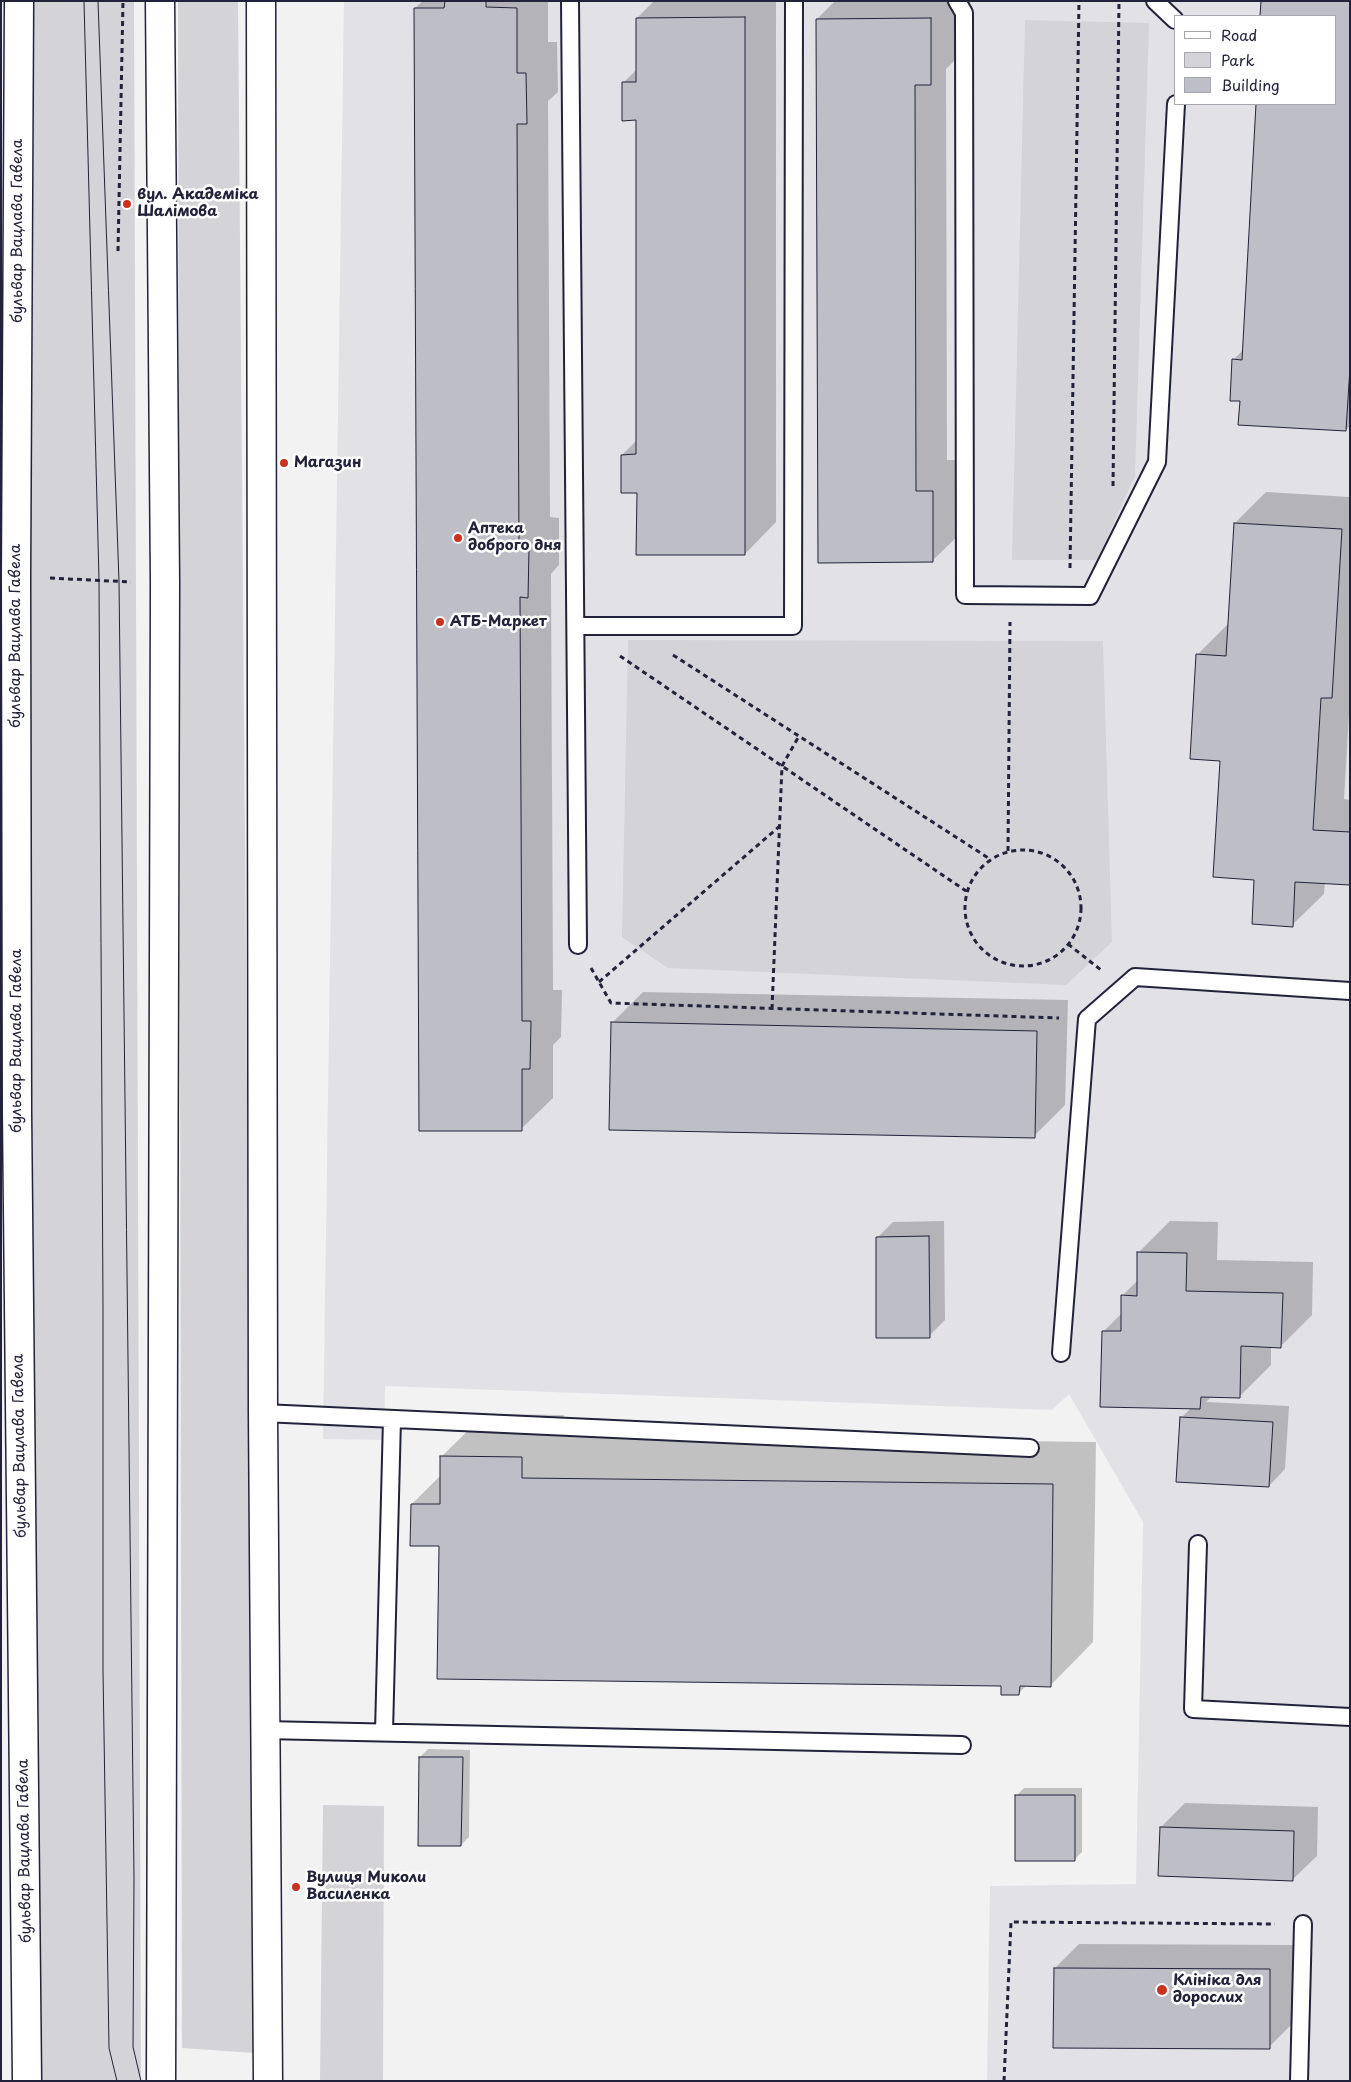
<!DOCTYPE html>
<html>
<head>
<meta charset="utf-8">
<style>
  body { margin:0 }
  #map { position:relative; width:1351px; height:2082px; overflow:hidden; background:#f2f2f3; font-family:"Playpen Sans",sans-serif }
  canvas { display:block }
  .frame { position:absolute; inset:0; border:2px solid #22223b; pointer-events:none }
  .legend { position:absolute; left:1174px; top:15px; width:162px; height:90px; box-sizing:border-box; background:#fff; border:1px solid #a7a7b1; margin:0; padding:6px 9px; list-style:none; font-size:15px; color:#22223b }
  .legend li { display:flex; align-items:center; gap:10px; height:25px }
  .legend b { width:25px; border:1px solid #a7a7b1 }
</style>
</head>
<body>
<div id="map">
<canvas width="1351" height="2082"></canvas>
<div class="frame"></div>
<ul class="legend">
<li><b style="height:6px;background:#fff"></b>Road</li>
<li><b style="height:14px;background:#d3d3d8"></b>Park</li>
<li><b style="height:14px;background:#bebec6"></b>Building</li>
</ul>
</div>
<script>
const context = document.querySelector('canvas').getContext('2d');
context.lineJoin = 'round';
function fillPath(path, color) {
  context.fillStyle = color;
  context.fill(path, 'evenodd');
}
function shape(rows) {
  const path = new Path2D();
  for (const r of rows) {
    if (r.length === 3) {
      path.moveTo(r[0] + r[2], r[1]);
      path.arc(r[0], r[1], r[2], 0, 2 * Math.PI);
      continue;
    }
    path.moveTo(r[0], r[1]);
    for (let i = 2; i < r.length; i += 2) path.lineTo(r[i], r[i + 1]);
  }
  return path;
}
function stroke(path, color, width, dash) {
  context.strokeStyle = color;
  context.lineWidth = width;
  context.lineCap = dash ? 'butt' : 'round';
  context.setLineDash(dash || []);
  context.stroke(path);
}
function label(font, color, halo, rows, align = 'center') {
  context.font = font + ' "Playpen Sans",sans-serif';
  context.lineWidth = 5;
  context.setLineDash([]);
  context.textBaseline = 'middle';
  context.strokeStyle = halo;
  context.fillStyle = color;
  for (const [text, x, y, turn = 0] of rows) {
    context.save();
    context.translate(x, y);
    context.rotate((+turn || 0) * Math.PI / 180);
    context.textAlign = isNaN(turn) ? turn : align;
    if (halo) context.strokeText(text, 0, 0);
    context.fillText(text, 0, 0);
    context.restore();
  }
}
fillPath(shape([
  [344,1,1350,1,1350,2081,987,2081,990,1886,1136,1884,1143,1522,1069,1394,1052,1410,385,1386,384,1440,323,1439],
  [1175,16,1335,16,1335,104,1175,104],
  [1,752,10,752,9,1106,1,1106]
]), '#e2e2e6');
fillPath(shape([
  [32,1,134,1,141,2081,42,2081,30,1123],
  [178,1,238,1,255,2053,182,2048],
  [1025,20,1149,23,1135,476,1097,560,1012,560],
  [628,640,1103,641,1112,942,1066,985,668,968,622,937],
  [323,1805,384,1806,383,2081,320,2081]
]), '#d3d3d8');
fillPath(shape([
  [423,1,548,1,548,42,557,42,558,92,548,101,550,517,559,518,559,565,551,574,553,990,562,990,561,1037,553,1045,553,1098,521,1129,415,8],
  [654,1,776,1,776,522,745,554,638,492,622,455,637,440,637,119,623,83,637,69,637,18],
  [835,1,962,1,962,53,946,69,947,460,963,460,964,530,932,561,819,562,817,19],
  [1263,1,1350,1,1350,426,1346,430,1241,400,1233,360,1244,349,1257,104,1335,104,1335,16,1262,16],
  [1266,492,1350,497,1350,698,1344,799,1350,800,1350,884,1325,882,1324,894,1292,925,1255,878,1222,760,1197,655,1229,623,1235,523],
  [643,992,1068,1000,1065,1105,1034,1136,612,1023],
  [944,1221,945,1320,929,1336,877,1238,893,1222],
  [1170,1221,1218,1222,1217,1260,1313,1262,1312,1315,1281,1346,1271,1346,1271,1365,1239,1397,1212,1396,1206,1402,1289,1406,1285,1469,1269,1486,1181,1418,1191,1408,1103,1332,1122,1313,1122,1296,1138,1280,1139,1252],
  [485,1414,564,1415,564,1435,1096,1442,1093,1642,1050,1686,1027,1685,1018,1694,1002,1685,440,1545,412,1504,441,1475,441,1457],
  [428,1749,470,1750,469,1837,461,1845,420,1757],
  [1024,1788,1082,1788,1082,1852,1074,1860,1016,1796],
  [1185,1803,1318,1807,1317,1856,1292,1880,1161,1827],
  [1079,1944,1294,1945,1293,2023,1269,2047,1055,1968]
]), '#0003');
const building = shape([
  [445,1,486,1,486,7,517,8,517,73,526,73,527,124,517,124,519,548,529,549,528,598,520,597,522,1021,531,1021,530,1069,522,1069,522,1131,419,1131,414,8,444,8,445,1],
  [1261,1,1350,1,1350,367,1346,431,1238,425,1240,401,1230,401,1232,359,1242,360,1256,104,1335,104,1335,16,1260,16,1261,1],
  [745,17,745,555,636,555,637,493,621,493,621,455,636,454,636,120,622,121,622,82,636,82,636,18,745,17],
  [931,18,931,85,915,85,916,491,933,491,933,562,818,563,816,19,931,18],
  [1234,523,1342,529,1332,698,1321,698,1313,830,1350,832,1350,885,1295,882,1293,927,1252,924,1254,880,1213,877,1220,761,1190,759,1196,654,1226,656,1234,523],
  [611,1022,1037,1031,1035,1138,609,1130,611,1022],
  [929,1236,930,1338,876,1338,876,1237,929,1236],
  [1137,1252,1187,1253,1186,1291,1283,1293,1281,1348,1241,1346,1240,1398,1201,1397,1200,1409,1100,1407,1102,1331,1121,1331,1121,1295,1137,1296,1137,1252],
  [1180,1417,1273,1422,1269,1487,1176,1482,1180,1417],
  [440,1456,522,1457,522,1478,1053,1484,1051,1687,1020,1686,1019,1695,1001,1695,1001,1686,437,1679,439,1546,410,1546,411,1504,440,1504,440,1456],
  [419,1757,463,1757,461,1846,418,1846,419,1757],
  [1015,1795,1075,1795,1075,1861,1015,1861,1015,1795],
  [1160,1827,1294,1831,1293,1881,1158,1876,1160,1827],
  [1054,1968,1270,1969,1270,2049,1053,2048,1054,1968]
]);
fillPath(building, '#bebec6');
stroke(building, '#22223b', 1);
const lane = shape([
  [570,1,578,945],
  [957,1,964,13,965,595,1090,596,1157,462,1176,104],
  [1155,1,1175,20],
  [576,626,793,626,794,1],
  [1061,1353,1087,1019,1135,977,1350,991],
  [263,1413,1030,1448],
  [1198,1544,1193,1709,1350,1717],
  [264,1730,962,1745],
  [384,1732,392,1419],
  [1299,2081,1303,1924]
]);
const street = shape([
  [19,1,16,576,17,1112,27,2081]
]);
const secondary = shape([
  [160,1,165,583,161,2081],
  [261,1,263,1413,268,2081]
]);
stroke(lane, '#22223b', 20);
stroke(street, '#22223b', 31);
stroke(secondary, '#22223b', 31);
stroke(shape([
  [118,251,123,1],
  [1113,486,1119,1],
  [1070,568,1079,1],
  [50,578,131,582],
  [673,655,990,859],
  [620,656,966,891],
  [1023,908,58],
  [1008,851,1010,622],
  [1068,944,1101,970],
  [591,968,611,1003,1059,1018],
  [599,982,780,826],
  [772,1009,782,766,799,736],
  [1004,2081,1011,1922,1275,1924]
]), '#22223b', 3, [5, 4]);
stroke(lane, '#fff', 16);
stroke(street, '#fff', 28);
stroke(secondary, '#fff', 28);
stroke(shape([
  [84,1,99,580,103,1307,103,1671,109,2048,117,2081],
  [98,1,119,581,134,1878,133,2047,141,2081]
]), '#22223b', 1);
for (const [x, y, r, color] of [
  [127,204,5,"#c8321e"],
  [284,463,5,"#c8321e"],
  [458,538,5,"#c8321e"],
  [440,622,5,"#c8321e"],
  [296,1887,5,"#c8321e"],
  [1162,1990,6,"#c8321e"]
]) {
  const dot = new Path2D();
  dot.arc(x, y, r, 0, 2 * Math.PI);
  context.fillStyle = color;
  context.fill(dot);
  stroke(dot, '#fff', 2);
}
label('bold 15px', '#22223b', '#fff', [
  ["вул. Академіка",137,195],
  ["Шалімова",137,212],
  ["Магазин",294,463],
  ["Аптека",468,529],
  ["доброго дня",468,546],
  ["АТБ-Маркет",450,622],
  ["Вулиця Миколи",306,1878],
  ["Василенка",306,1895],
  ["Клініка для",1173,1981],
  ["дорослих",1173,1998]
], 'left');
label('15px', '#22223b', '#fff', [
  ["бульвар Вацлава Гавела",18,231,-90],
  ["бульвар Вацлава Гавела",16,636,-90],
  ["бульвар Вацлава Гавела",17,1041,-90],
  ["бульвар Вацлава Гавела",20,1446,-91],
  ["бульвар Вацлава Гавела",25,1851,-91]
]);
</script>
</body>
</html>
